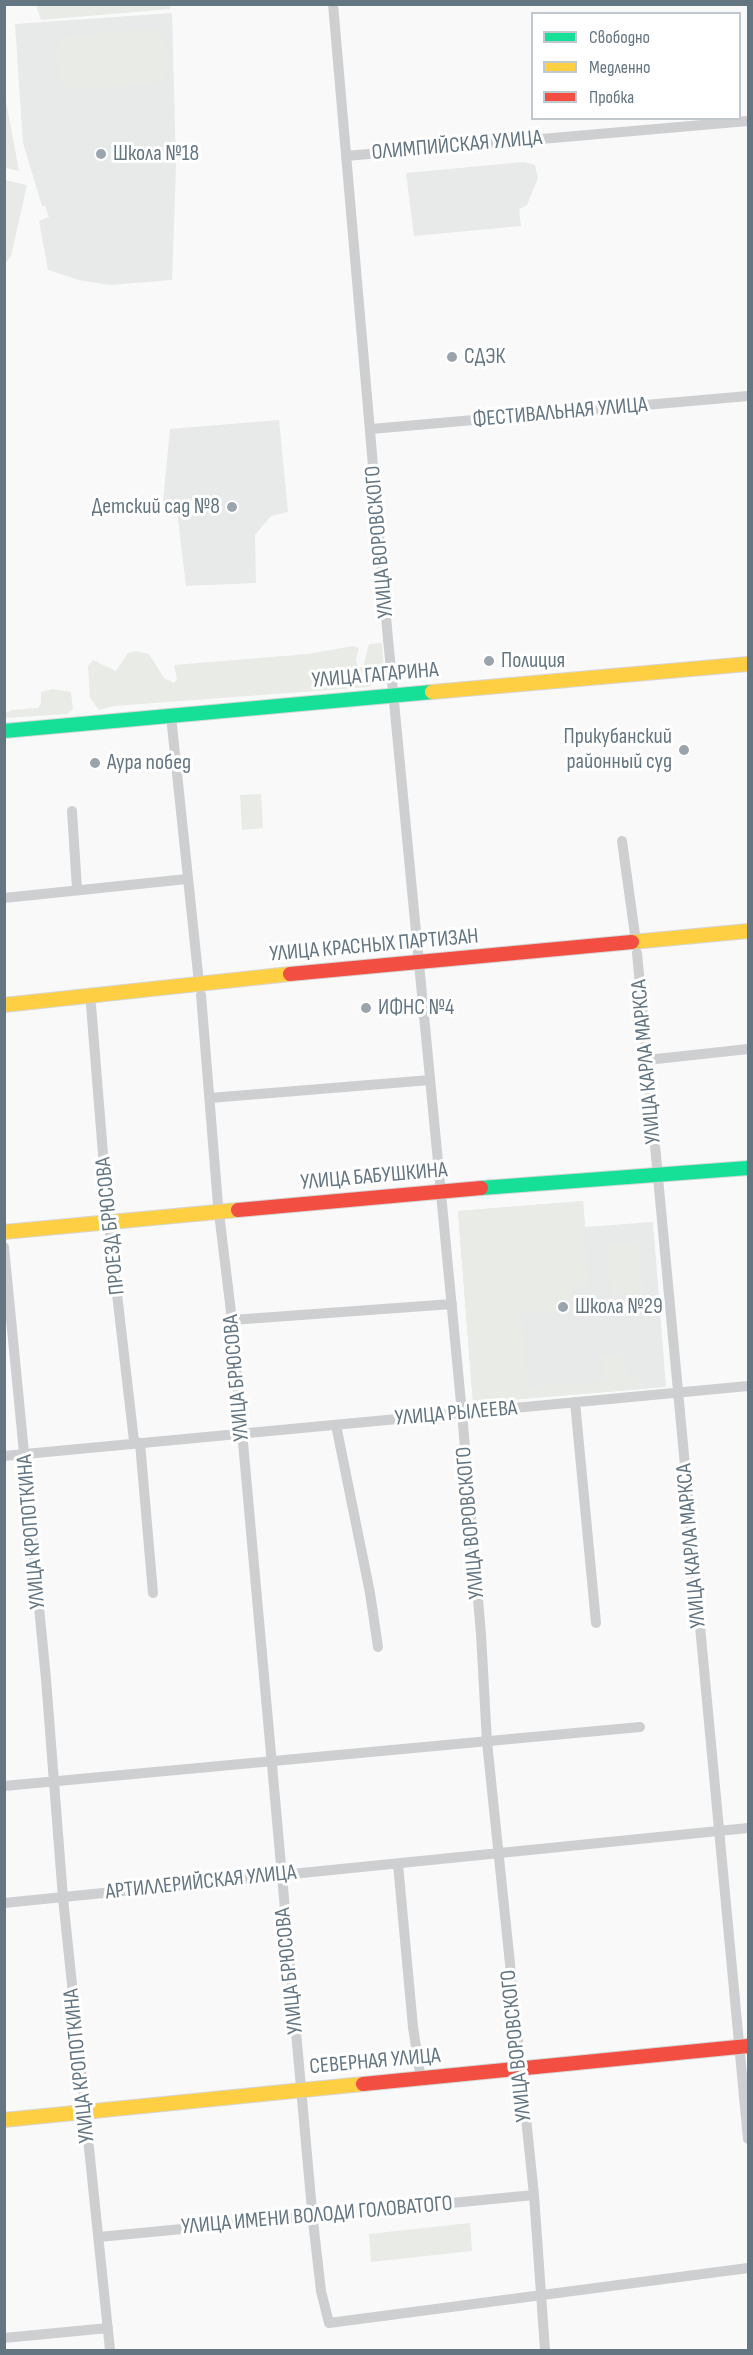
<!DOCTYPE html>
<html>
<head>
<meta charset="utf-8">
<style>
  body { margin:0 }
  #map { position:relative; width:753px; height:2355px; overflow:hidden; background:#f9f9f9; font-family:"Sofia Sans Condensed",sans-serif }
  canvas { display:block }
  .frame { position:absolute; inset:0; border:6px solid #657683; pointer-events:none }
  .legend { position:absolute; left:531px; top:12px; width:210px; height:108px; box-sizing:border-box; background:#fff; border:2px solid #c1c8cd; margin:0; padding:8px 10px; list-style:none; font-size:18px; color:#657683 }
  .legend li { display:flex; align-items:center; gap:12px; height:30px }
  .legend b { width:30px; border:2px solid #c1c8cd }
</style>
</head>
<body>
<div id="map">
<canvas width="753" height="2355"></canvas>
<div class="frame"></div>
<ul class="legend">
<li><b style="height:8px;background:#16e098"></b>Свободно</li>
<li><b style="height:8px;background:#ffcf43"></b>Медленно</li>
<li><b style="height:8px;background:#f24e42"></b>Пробка</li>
</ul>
</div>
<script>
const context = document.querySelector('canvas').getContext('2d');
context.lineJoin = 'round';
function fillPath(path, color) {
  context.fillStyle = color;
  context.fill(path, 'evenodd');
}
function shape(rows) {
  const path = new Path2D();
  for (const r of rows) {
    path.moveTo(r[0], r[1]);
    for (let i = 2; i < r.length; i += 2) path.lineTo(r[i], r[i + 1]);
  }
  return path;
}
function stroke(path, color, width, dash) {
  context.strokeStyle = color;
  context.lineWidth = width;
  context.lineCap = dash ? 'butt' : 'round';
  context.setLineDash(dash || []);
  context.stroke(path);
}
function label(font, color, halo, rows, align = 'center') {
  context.font = font + ' "Sofia Sans Condensed",sans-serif';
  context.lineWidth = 6;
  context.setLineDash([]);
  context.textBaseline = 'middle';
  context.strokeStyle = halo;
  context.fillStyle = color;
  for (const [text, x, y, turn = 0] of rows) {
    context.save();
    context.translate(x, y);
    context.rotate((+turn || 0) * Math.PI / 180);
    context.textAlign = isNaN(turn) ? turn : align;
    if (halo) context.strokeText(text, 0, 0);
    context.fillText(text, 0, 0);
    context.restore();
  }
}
fillPath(shape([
  [172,13,176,166,172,280,109,285,79,280,48,270,39,221,49,217,45,206,42,206,23,143,15,24],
  [5,96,19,171,5,168],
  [524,162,535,165,538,178,527,205,519,209,521,226,414,236,406,173],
  [5,180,27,185,11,256,5,264],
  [279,420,288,512,271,516,255,535,256,583,186,586,176,502,163,502,170,429],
  [583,1201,585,1227,653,1222,666,1387,473,1403,458,1211]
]), '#e8e9e9');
fillPath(shape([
  [170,5,170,9,41,20,36,5],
  [148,29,161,33,166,41,169,70,161,81,152,84,76,90,67,88,60,82,56,49,64,37],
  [382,643,384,671,369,687,114,706,99,710,90,698,88,666,93,660,116,671,128,653,136,651,149,654,164,678,174,683,177,679,174,665,308,654,353,646,359,648,356,659,358,667,363,667,369,644],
  [53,689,71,692,73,709,67,714,5,718,5,713,12,710,38,708,41,704,41,692],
  [261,794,263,828,242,830,240,795],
  [583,1201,589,1286,572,1288,573,1308,522,1313,528,1387,603,1381,601,1355,625,1353,627,1377,641,1376,642,1389,473,1403,458,1211],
  [639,1242,643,1293,611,1296,607,1244],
  [470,2223,472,2251,371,2262,369,2234]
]), '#e8ebe6');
const fast = shape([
  [4,731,432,692],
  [481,1188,748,1168]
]);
const slow = shape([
  [432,692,748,664],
  [632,942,748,931],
  [4,1005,290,974],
  [4,1232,238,1210],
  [4,2120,363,2084]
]);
const jam = shape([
  [290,974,632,942],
  [238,1210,481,1188],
  [363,2084,748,2046]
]);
stroke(fast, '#d5d6d7', 16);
stroke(slow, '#d5d6d7', 16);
stroke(jam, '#d5d6d7', 16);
stroke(shape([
  [333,4,388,639,462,1413,481,1634,487,1742,534,2195,545,2350],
  [346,156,748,121],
  [371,429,748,396],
  [171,716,199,983],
  [72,811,77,889],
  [622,841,636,942],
  [4,898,187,879],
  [637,953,748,2139],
  [201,995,218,1205,232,1320,313,2221,321,2291,329,2323,748,2268],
  [91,1005,108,1216,134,1441,140,1443,153,1593],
  [647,1060,748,1049],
  [210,1098,430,1080],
  [4,1247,46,1679,63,1898,110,2350],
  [232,1320,452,1304],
  [575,1402,596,1623],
  [336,1425,370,1593,378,1647],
  [4,1456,748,1386],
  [4,1786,640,1727],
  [398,1864,413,2027,421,2080],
  [4,1903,748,1828],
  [99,2237,534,2195],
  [4,2338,108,2328]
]), '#cecfd0', 10);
stroke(fast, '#16e098', 14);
stroke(slow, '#ffcf43', 14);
stroke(jam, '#f24e42', 14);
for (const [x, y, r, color] of [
  [101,154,6,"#99a4ac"],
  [452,357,6,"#99a4ac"],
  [232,507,6,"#99a4ac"],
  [489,661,6,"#99a4ac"],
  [684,750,6,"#99a4ac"],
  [95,763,6,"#99a4ac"],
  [366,1008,6,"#99a4ac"],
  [563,1307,6,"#99a4ac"]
]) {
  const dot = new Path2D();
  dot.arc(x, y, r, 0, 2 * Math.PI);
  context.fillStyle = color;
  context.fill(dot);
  stroke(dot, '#fff', 2);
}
label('22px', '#657683', '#fff', [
  ["ОЛИМПИЙСКАЯ УЛИЦА",457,146,-5],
  ["ФЕСТИВАЛЬНАЯ УЛИЦА",560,413,-5],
  ["УЛИЦА ВОРОВСКОГО",380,542,-95],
  ["УЛИЦА ГАГАРИНА",375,676,-5],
  ["УЛИЦА КРАСНЫХ ПАРТИЗАН",374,946,-5],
  ["УЛИЦА КАРЛА МАРКСА",647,1062,-95],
  ["УЛИЦА БАБУШКИНА",374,1177,-5],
  ["ПРОЕЗД БРЮСОВА",111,1226,-96],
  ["УЛИЦА БРЮСОВА",237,1378,-95],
  ["УЛИЦА РЫЛЕЕВА",456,1414,-5],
  ["УЛИЦА ВОРОВСКОГО",471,1523,-95],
  ["УЛИЦА КРОПОТКИНА",32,1532,-95],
  ["УЛИЦА КАРЛА МАРКСА",692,1546,-95],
  ["АРТИЛЛЕРИЙСКАЯ УЛИЦА",201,1883,-6],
  ["УЛИЦА БРЮСОВА",290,1971,-96],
  ["УЛИЦА ВОРОВСКОГО",517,2046,-96],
  ["СЕВЕРНАЯ УЛИЦА",375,2062,-5],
  ["УЛИЦА КРОПОТКИНА",80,2066,-96],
  ["УЛИЦА ИМЕНИ ВОЛОДИ ГОЛОВАТОГО",317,2216,-5]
]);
label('22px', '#657683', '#fff', [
  ["Школа №18",113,154],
  ["СДЭК",464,357],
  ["Детский сад №8",220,507,"right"],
  ["Полиция",501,661],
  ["Прикубанский",672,737,"right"],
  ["районный суд",672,762,"right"],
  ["Аура побед",107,763],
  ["ИФНС №4",378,1008],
  ["Школа №29",575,1307]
], 'left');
</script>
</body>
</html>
